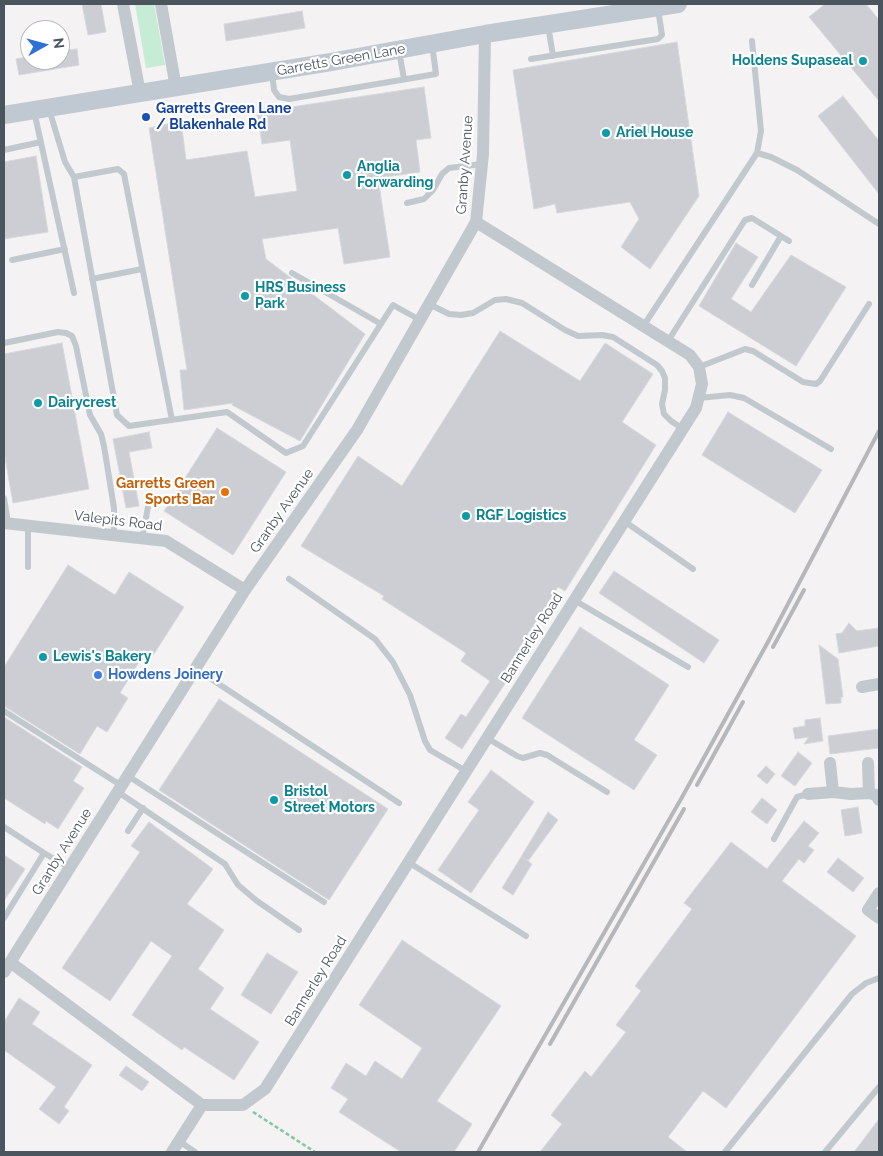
<!DOCTYPE html>
<html>
<head>
<meta charset="utf-8">
<style>
  body { margin:0 }
  #map { position:relative; width:883px; height:1156px; overflow:hidden; background:#f4f2f2; font-family:Raleway,sans-serif }
  canvas { display:block }
  .frame { position:absolute; inset:0; border:5px solid #4b555e; pointer-events:none }
  .north { position:absolute; left:20px; top:20px; width:50px; height:50px; box-sizing:border-box; background:#fff; border:1px solid #b7bbbf; border-radius:50%; rotate:83deg; font-size:14px; font-weight:700; line-height:20px; text-align:center; color:#4b555e }
  .north::after { content:''; display:block; margin:auto; width:18px; height:22px; background:#2c73d4; clip-path:polygon(50% 0,100% 100%,50% 72%,0 100%) }
</style>
</head>
<body>
<div id="map">
<canvas width="883" height="1156"></canvas>
<div class="frame"></div>
<div class="north">N</div>
</div>
<script>
const context = document.querySelector('canvas').getContext('2d');
context.lineJoin = 'round';
function fillPath(path, color) {
  context.fillStyle = color;
  context.fill(path, 'evenodd');
}
function shape(rows) {
  const path = new Path2D();
  for (const r of rows) {
    path.moveTo(r[0], r[1]);
    for (let i = 2; i < r.length; i += 2) path.lineTo(r[i], r[i + 1]);
  }
  return path;
}
function stroke(path, color, width, dash) {
  context.strokeStyle = color;
  context.lineWidth = width;
  context.lineCap = dash ? 'butt' : 'round';
  context.setLineDash(dash || []);
  context.stroke(path);
}
function label(font, color, halo, rows, align = 'center') {
  context.font = font + ' Raleway,sans-serif';
  context.lineWidth = 4.5;
  context.setLineDash([]);
  context.textBaseline = 'middle';
  context.strokeStyle = halo;
  context.fillStyle = color;
  for (const [text, x, y, turn = 0] of rows) {
    context.save();
    context.translate(x, y);
    context.rotate((+turn || 0) * Math.PI / 180);
    context.textAlign = isNaN(turn) ? turn : align;
    if (halo) context.strokeText(text, 0, 0);
    context.fillText(text, 0, 0);
    context.restore();
  }
}
fillPath(shape([
  [135,4,154,4,165,65,146,68]
]), '#c6ecd5');
const building = shape([
  [82,4,101,4,106,32,88,35,82,4],
  [825,4,866,4,879,20,879,101,809,17,825,4],
  [302,11,305,28,226,41,224,24,302,11],
  [677,42,699,196,650,269,621,247,639,219,630,202,557,213,555,204,534,209,513,70,677,42],
  [77,49,79,65,19,75,16,59,30,56,30,60,60,60,60,51,77,49],
  [424,87,431,138,416,140,420,172,378,178,390,257,344,264,338,228,262,239,266,259,365,334,300,441,232,405,233,403,184,410,180,370,187,370,149,128,181,121,186,160,247,151,255,197,297,191,290,140,262,144,257,114,285,110,285,108,424,87],
  [843,96,879,141,879,194,818,116,843,96],
  [36,156,48,232,4,239,4,162,36,156],
  [736,243,758,257,731,299,751,312,791,255,846,287,796,366,699,306,736,243],
  [500,331,580,381,605,343,653,374,622,422,656,445,565,591,558,587,502,675,508,679,462,749,445,738,461,714,466,717,490,681,461,661,466,653,382,599,384,596,301,546,358,456,402,486,500,331],
  [62,343,89,489,13,503,4,452,4,354,62,343],
  [728,412,822,470,795,513,702,455,728,412],
  [217,428,286,472,233,555,164,511,217,428],
  [149,432,152,448,129,452,139,506,126,508,113,439,149,432],
  [68,565,115,595,129,572,184,607,152,657,145,652,120,693,128,698,107,732,97,726,80,754,4,706,4,667,68,565],
  [614,571,719,640,704,663,599,593,614,571],
  [849,623,857,631,879,628,879,646,839,653,836,634,842,633,849,623],
  [580,627,669,685,634,740,657,755,634,790,522,718,580,627],
  [819,645,838,659,843,697,841,697,841,703,826,704,819,645],
  [219,699,388,809,329,900,159,790,219,699],
  [4,717,82,767,73,781,84,788,58,829,46,821,45,824,4,798,4,717],
  [820,718,823,741,804,744,809,737,795,739,793,728,805,726,805,720,820,718],
  [879,729,879,748,830,754,828,736,879,729],
  [798,752,812,763,795,786,781,776,798,752],
  [766,766,775,774,767,784,757,776,766,766],
  [491,770,534,802,471,893,438,870,479,810,468,802,491,770],
  [762,798,777,810,767,824,751,812,762,798],
  [858,807,862,833,845,836,841,810,858,807],
  [548,812,558,820,528,861,532,864,513,895,502,888,521,857,528,861,521,857,548,812],
  [804,821,819,833,808,846,814,850,804,863,799,859,782,881,856,936,726,1108,703,1091,668,1137,687,1152,540,1152,562,1124,551,1115,585,1071,591,1077,626,1032,616,1025,641,991,635,986,692,909,684,903,731,842,767,869,804,821],
  [149,822,213,869,187,904,224,930,198,969,224,988,210,1009,259,1042,234,1080,184,1047,182,1050,132,1015,172,956,151,941,110,1001,62,968,140,852,131,846,149,822],
  [4,855,25,869,4,901,4,855],
  [838,858,864,878,853,892,827,872,838,858],
  [402,940,501,1006,437,1101,472,1124,454,1152,401,1152,339,1112,348,1099,331,1088,346,1063,366,1076,375,1061,402,1079,422,1048,359,1005,402,940],
  [267,953,298,972,271,1014,241,995,267,953],
  [19,998,40,1012,32,1024,92,1065,64,1107,69,1111,59,1124,39,1109,56,1087,4,1050,4,1022,19,998],
  [126,1066,149,1082,142,1091,119,1075,126,1066],
  [879,1119,879,1152,854,1152,879,1119]
]);
fillPath(building, '#ccced4');
stroke(building, '#d7d8dd', 1);
stroke(shape([
  [253,1112,315,1152]
]), '#81c7a5', 2.5, [4, 2.5]);
stroke(shape([
  [548,25,553,56],
  [399,51,404,79],
  [531,59,658,39,662,35,658,9],
  [272,73,274,90,279,97,289,99,436,74,432,44],
  [49,109,65,162,74,177,117,415,129,426,227,412,286,453,303,446,393,305,420,320],
  [34,111,74,293],
  [4,150,41,142],
  [757,153,771,157,797,170,879,224],
  [74,177,118,169,124,174,172,420],
  [407,203,424,199,433,190,442,174,449,168,482,164],
  [12,260,65,249],
  [292,273,381,324],
  [92,279,142,269],
  [752,285,781,236],
  [429,304,449,314,461,315,473,313,495,300,506,299,522,303,565,330,578,336,602,335,613,337,657,365,662,371,665,378,665,390,662,404,664,414,671,421,683,429],
  [644,325,757,153,761,131,752,41],
  [668,341,745,220,752,218,789,241],
  [4,343,58,332,66,333,72,336,76,346,90,415,101,434,104,446,114,508,114,535],
  [699,367,745,349,753,351,803,382,816,384,820,381,869,304],
  [699,398,730,395,744,398,831,449],
  [4,498,8,523],
  [624,521,693,569],
  [142,539,148,507],
  [28,567,28,526],
  [289,579,375,639,393,662,410,695,425,741,430,750,466,771],
  [574,600,688,667],
  [196,669,399,803],
  [4,711,122,786],
  [487,738,517,756,523,758,540,753,547,755,607,792],
  [128,776,324,902],
  [118,792,225,864,238,885,257,901,299,930],
  [4,827,44,853,4,918],
  [128,831,143,808],
  [774,839,797,797,808,794],
  [44,853,70,868],
  [408,862,526,936],
  [179,1141,195,1152],
  [725,1152,852,994,866,983,879,978],
  [825,1152,879,1087]
]), '#c1c9cf', 6);
stroke(shape([
  [123,4,140,93],
  [161,4,176,88],
  [4,523,166,541,245,590],
  [862,687,879,684],
  [830,763,833,792,851,794,869,793,876,795,879,800],
  [868,763,869,793],
  [808,794,833,792],
  [879,893,868,910,879,918],
  [10,962,202,1105,243,1105,265,1089,696,408,702,384,699,367,690,355,476,222],
  [4,972,245,590,357,430,476,222,483,154,485,34],
  [172,1152,202,1105]
]), '#c1c9cf', 12);
stroke(shape([
  [4,115,331,62,485,34,678,4]
]), '#c0c8d1', 18);
stroke(shape([
  [773,647,804,590],
  [697,785,743,702],
  [550,1044,684,809],
  [478,1152,681,799,769,640,879,431]
]), '#b5b7bb', 4);
for (const [x, y, r, color] of [
  [863,61,5,"#0f9aa8"],
  [146,117,5,"#1a4fb4"],
  [606,133,5,"#0f9aa8"],
  [347,175,5,"#0f9aa8"],
  [245,296,5,"#0f9aa8"],
  [38,403,5,"#0f9aa8"],
  [225,492,5,"#e8710a"],
  [466,516,5,"#0f9aa8"],
  [43,657,5,"#0f9aa8"],
  [98,675,5,"#3f7fe0"],
  [274,800,5,"#0f9aa8"]
]) {
  const dot = new Path2D();
  dot.arc(x, y, r, 0, 2 * Math.PI);
  context.fillStyle = color;
  context.fill(dot);
  stroke(dot, '#fff', 2);
}
label('14px', '#4b555e', '#fff', [
  ["Garretts Green Lane",341,60,-10],
  ["Granby Avenue",465,165,-86],
  ["Granby Avenue",282,511,-55],
  ["Valepits Road",118,521,7],
  ["Bannerley Road",532,638,-58],
  ["Granby Avenue",62,852,-58],
  ["Bannerley Road",316,981,-58]
]);
label('bold 14px', '#0d838f', '#fff', [
  ["Holdens Supaseal",853,61,"right"],
  ["Ariel House",616,133],
  ["Anglia",357,167],
  ["Forwarding",357,183],
  ["HRS Business",255,288],
  ["Park",255,304],
  ["Dairycrest",48,403],
  ["RGF Logistics",476,516],
  ["Lewis's Bakery",53,657],
  ["Bristol",284,792],
  ["Street Motors",284,808]
], 'left');
label('bold 14px', '#164399', '#fff', [
  ["Garretts Green Lane",156,109],
  ["/ Blakenhale Rd",156,125]
], 'left');
label('bold 14px', '#c56008', '#fff', [
  ["Garretts Green",215,484],
  ["Sports Bar",215,500]
], 'right');
label('bold 14px', '#366cbe', '#fff', [
  ["Howdens Joinery",108,675]
], 'left');
</script>
</body>
</html>
